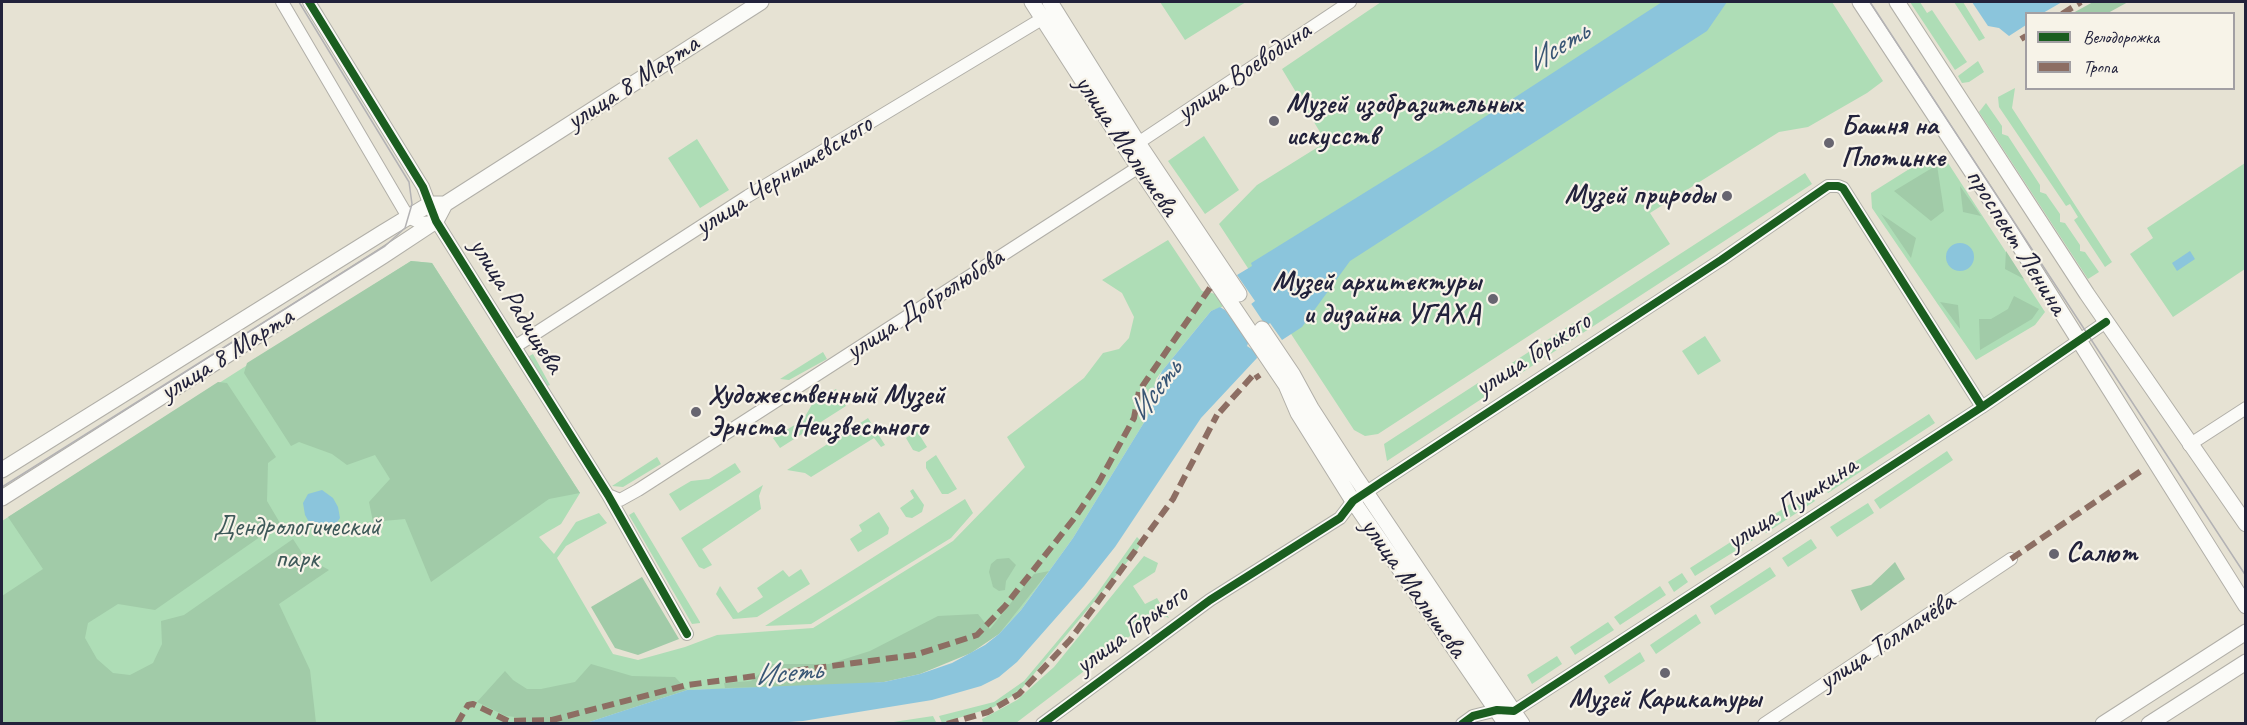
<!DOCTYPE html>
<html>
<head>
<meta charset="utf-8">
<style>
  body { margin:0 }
  #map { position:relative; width:2247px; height:725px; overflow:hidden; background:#e6e2d3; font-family:Caveat,sans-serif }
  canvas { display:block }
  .frame { position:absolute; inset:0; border:3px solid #22223b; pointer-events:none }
  .legend { position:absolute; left:2025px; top:12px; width:210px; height:78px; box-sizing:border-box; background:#f7f3e8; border:2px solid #a29fa3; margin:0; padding:8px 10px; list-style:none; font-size:18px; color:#22223b }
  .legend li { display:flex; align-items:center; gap:12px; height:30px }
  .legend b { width:30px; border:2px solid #a29fa3 }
</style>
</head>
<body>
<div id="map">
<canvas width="2247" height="725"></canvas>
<div class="frame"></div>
<ul class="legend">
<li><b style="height:8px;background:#1b5e20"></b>Велодорожка</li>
<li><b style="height:8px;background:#8d6e63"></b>Тропа</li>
</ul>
</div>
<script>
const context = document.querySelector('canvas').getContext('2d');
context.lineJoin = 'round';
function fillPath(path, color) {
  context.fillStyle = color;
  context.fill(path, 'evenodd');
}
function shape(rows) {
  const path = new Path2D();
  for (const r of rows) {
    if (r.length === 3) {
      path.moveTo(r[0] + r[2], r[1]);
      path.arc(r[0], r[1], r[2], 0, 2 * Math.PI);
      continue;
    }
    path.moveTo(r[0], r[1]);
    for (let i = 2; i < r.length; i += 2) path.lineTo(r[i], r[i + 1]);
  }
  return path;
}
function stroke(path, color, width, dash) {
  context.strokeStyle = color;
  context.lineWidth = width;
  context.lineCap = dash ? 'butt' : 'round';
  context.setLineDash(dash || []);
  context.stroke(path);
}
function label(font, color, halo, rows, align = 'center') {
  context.font = font + ' Caveat,sans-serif';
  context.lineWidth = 4.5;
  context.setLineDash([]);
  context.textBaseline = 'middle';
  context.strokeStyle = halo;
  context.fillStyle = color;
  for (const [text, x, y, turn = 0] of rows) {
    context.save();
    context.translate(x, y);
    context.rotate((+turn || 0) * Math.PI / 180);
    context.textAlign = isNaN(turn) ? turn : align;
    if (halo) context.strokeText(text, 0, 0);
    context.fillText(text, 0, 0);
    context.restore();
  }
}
fillPath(shape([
  [1160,2,1246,2,1185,40],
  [1381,2,1832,2,1883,81,1867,93,1808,127,1779,132,1650,213,1670,244,1378,434,1365,436,1354,430,1219,224,1257,185,1326,142,1282,69],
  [1910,2,1920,2,1927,13,1932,10,1967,62,1955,70],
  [1954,2,1963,2,1985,38,1979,41],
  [1978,61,1984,72,1969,82,1962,83,1958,76],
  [2015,88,2012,108,2112,262,2105,267,2074,220,2078,217,2070,204,2066,206,1999,107,1998,97],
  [1986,103,2002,126,2002,134,2008,136,2040,185,2040,192,2046,194,2060,214,2060,222,2065,223,2080,245,2080,251,2085,252,2099,272,2088,279,1979,112],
  [1204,136,1239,190,1205,214,1168,161],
  [697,139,729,190,700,208,668,158],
  [1930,156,1948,163,2045,312,2035,325,1976,360,1872,208,1871,193],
  [2245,163,2245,269,2173,317,2130,254,2153,238,2147,228],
  [1805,173,1812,184,1512,379,1504,368],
  [1168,240,1202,291,1216,294,1224,306,1211,311,1162,371,1156,379,1148,416,1137,434,1073,538,1021,610,999,634,791,687,687,690,583,724,2,724,2,521,411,261,432,263,580,493,561,524,539,537,554,554,576,522,599,513,607,523,566,546,557,558,613,654,638,660,685,647,717,635,813,628,953,541,1025,467,1007,437,1084,378,1103,353,1119,349,1129,338,1134,317,1122,293,1102,280],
  [1705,336,1721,361,1698,375,1682,351],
  [823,352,827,359,789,380,780,379],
  [533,354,550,385,542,388,524,359],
  [1478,383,1486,396,1387,461,1384,444],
  [836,389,846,406,780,448,773,438,803,420,814,401],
  [1929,414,1935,423,1828,493,1822,483],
  [868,418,885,445,881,447,874,438,811,477,805,473,787,470],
  [917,431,927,447,919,452,913,450,906,438],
  [1947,451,1953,460,1880,509,1874,500],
  [936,455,957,489,948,494,942,494,926,468,926,462],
  [657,457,661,464,623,487,612,486],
  [735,463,741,472,680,511,669,494,691,481,709,479],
  [763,485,759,496,761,509,702,549,712,565,704,569,699,567,681,538],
  [913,489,924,505,922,512,912,518,906,517,900,508,914,498,910,491],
  [1808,492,1815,501,1766,533,1760,524],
  [965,499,973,513,951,538,811,624,765,626],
  [1868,503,1874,513,1837,537,1830,527],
  [634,512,700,622,700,623,692,624,629,515],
  [879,512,889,528,888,534,858,552,850,539,862,531,859,525],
  [1748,531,1753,540,1695,576,1690,568],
  [1137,537,1142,542,1138,549,1019,692,994,707,942,723,939,716,994,702,1024,681,1096,595],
  [1811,539,1817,548,1788,567,1782,558],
  [1144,556,1158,563,1155,572,1133,586,1145,604,1157,598,1169,618,1159,614,1016,723,983,723,982,719,1017,700,1054,667],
  [1770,567,1776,576,1715,615,1710,606],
  [801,569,810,584,757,617,733,619,716,594,720,586,738,613,763,597,757,588,783,570,789,577],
  [1682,573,1688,582,1674,592,1668,582],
  [1660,586,1666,595,1620,625,1614,617],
  [1696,614,1701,623,1656,654,1650,645],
  [1608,622,1614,630,1575,655,1570,647],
  [1640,652,1645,661,1609,684,1604,676],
  [1557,656,1562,664,1532,684,1527,675],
  [933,716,936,722,887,723]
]), '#aeddb6');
fillPath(shape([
  [2093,2,2128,2,2108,13,2073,13],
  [1937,165,1944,211,1931,221,1894,191],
  [1960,186,1981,216,1963,212],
  [1881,214,1916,238,1911,258],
  [2006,251,2024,279,2005,269],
  [411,261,432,263,580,493,549,499,431,582,405,519,373,522,369,502,390,479,375,455,347,465,332,454,299,442,291,446,244,373,247,363],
  [2014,296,2039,309,2032,319,1980,350,1979,319,1991,319,2008,309],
  [1940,302,1958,305,1960,329],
  [218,382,227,383,276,457,268,463,267,501,280,523,155,610,118,604,88,623,85,638,97,659,113,673,130,675,153,663,162,644,161,621,184,615,293,539,304,556,329,570,279,604,310,670,316,723,2,723,2,596,43,569,8,517],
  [1009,558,1016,565,1006,581,1005,590,999,591,993,587,989,572,991,564,997,559],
  [1895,562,1905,579,1861,611,1851,590,1871,585],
  [1049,571,999,634,971,653,920,674,884,682,853,685,725,688,724,683,751,681,771,664,829,664,870,651,938,616,978,614,990,629,1034,574],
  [642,577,679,639,638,655,615,648,591,607],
  [591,664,632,676,675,677,687,690,583,724,526,723,525,718,506,716,477,702,505,671,513,680,527,689,541,689,575,682]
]), '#a1cba8');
fillPath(shape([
  [1662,2,1727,2,1707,31,1350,261,1302,327,1282,340,1270,323,1249,341,1247,346,1256,352,1257,358,1201,418,1115,547,1084,586,1017,662,999,677,981,686,932,700,803,721,760,724,583,724,687,690,884,682,920,674,952,663,985,645,999,634,1021,610,1073,538,1148,416,1153,389,1162,371,1211,311,1220,307,1225,310,1232,319,1255,301,1237,275,1252,266,1251,263,1440,146],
  [1972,2,2062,2,2043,13,2026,14,2026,25,2009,36,1999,28,1988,26],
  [1960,257,14],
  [2190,251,2195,259,2177,271,2172,263],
  [322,490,333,498,338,507,340,518,332,530,321,530,309,522,305,515,303,503,308,494]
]), '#8bc5dc');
fillPath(shape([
  [1250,302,1268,329,1260,359,1222,305,1233,315]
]), '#e6e2d3');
const minor = shape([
  [282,2,408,217,421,223,435,222],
  [309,2,423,187,436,221,608,495,687,634],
  [1138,143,1350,2],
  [516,346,748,196,1050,14],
  [2189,445,2246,408],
  [608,495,620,500,638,490,1145,163],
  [1042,724,1210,600,1340,518,1353,501,1383,481,1721,260,1828,186,1838,186,1843,188,1982,407],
  [1462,724,1473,716,1497,710,1514,711,1982,407,2106,322],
  [1764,724,2011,559]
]);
const major = shape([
  [1032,2,1127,150,1286,385,1298,413,1353,501,1506,724],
  [1050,2,1138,143,1239,294],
  [1860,2,1995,207,2246,606],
  [1897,2,2087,294,2246,524],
  [1262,329,1293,375,1311,408,1355,476,1522,724],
  [2,470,382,233,430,204,445,204],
  [2,498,383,256,436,221,445,204,761,2],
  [2103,724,2246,632],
  [2149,724,2246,662]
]);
stroke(minor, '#b1afa8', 14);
stroke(major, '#b1afa8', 17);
stroke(minor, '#fbfbf8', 12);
stroke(major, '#fbfbf8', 15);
stroke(shape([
  [1870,2,2246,576],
  [2,487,385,246,405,228,412,204,409,182,299,2]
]), '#b3b2b4', 1.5);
stroke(shape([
  [2062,14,2081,2],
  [2021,39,2026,36],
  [1220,412,1255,373,1259,379],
  [2011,559,2141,471],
  [457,724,468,705,473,704,508,721,552,720,687,685,915,655,977,635,1005,606,1076,516,1099,482,1134,418,1139,391,1210,288],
  [947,724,988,712,1019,694,1070,640,1173,499,1217,415]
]), '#8d6e63', 6, [12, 6]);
stroke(shape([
  [309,2,423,187,436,221,608,495,687,634],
  [1042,724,1210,600,1340,518,1353,501,1383,481,1721,260,1828,186,1838,186,1843,188,1982,407],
  [1462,724,1473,716,1497,710,1514,711,1982,407,2106,322]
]), '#1b5e20', 8);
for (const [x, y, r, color] of [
  [1274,121,6,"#676570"],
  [1829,143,6,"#676570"],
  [1727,196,6,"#676570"],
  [1493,299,6,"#676570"],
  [696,412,6,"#676570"],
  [2054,554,6,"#676570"],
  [1665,673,6,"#676570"]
]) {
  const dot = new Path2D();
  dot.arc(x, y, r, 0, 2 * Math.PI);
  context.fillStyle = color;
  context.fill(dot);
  stroke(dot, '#f7f3e8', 2);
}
label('28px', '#22223b', '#f7f3e8', [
  ["улица Воеводина",1244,72,-34],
  ["улица 8 Марта",633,83,-33],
  ["улица Малышева",1126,146,56],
  ["улица Чернышевского",784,176,-32],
  ["проспект Ленина",2016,242,58],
  ["улица Добролюбова",925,305,-33],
  ["улица Радищева",516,306,58],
  ["улица 8 Марта",227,355,-32],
  ["улица Горького",1533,355,-33],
  ["улица Пушкина",1792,504,-33],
  ["улица Малышева",1413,588,55],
  ["улица Горького",1132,630,-36],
  ["улица Толмачёва",1887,642,-33]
]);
label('bold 28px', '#22223b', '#f7f3e8', [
  ["Музей изобразительных",1286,105],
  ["искусств",1286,137],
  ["Башня на",1841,127],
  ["Плотинке",1841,159],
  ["Музей природы",1715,196,"right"],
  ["Музей архитектуры",1481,283,"right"],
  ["и дизайна УГАХА",1481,315,"right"],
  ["Художественный Музей",708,396],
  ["Эрнста Неизвестного",708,428],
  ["Салют",2066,554],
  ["Музей Карикатуры",1665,700,"center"]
], 'left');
label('28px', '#3e5959', '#f7f3e8', [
  ["Дендрологический",297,528],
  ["парк",297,560]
]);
label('italic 30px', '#395675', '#f7f3e8', [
  ["Исеть",1558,48,-32],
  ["Исеть",1156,391,-53],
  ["Исеть",788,674,-6]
]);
</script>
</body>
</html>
